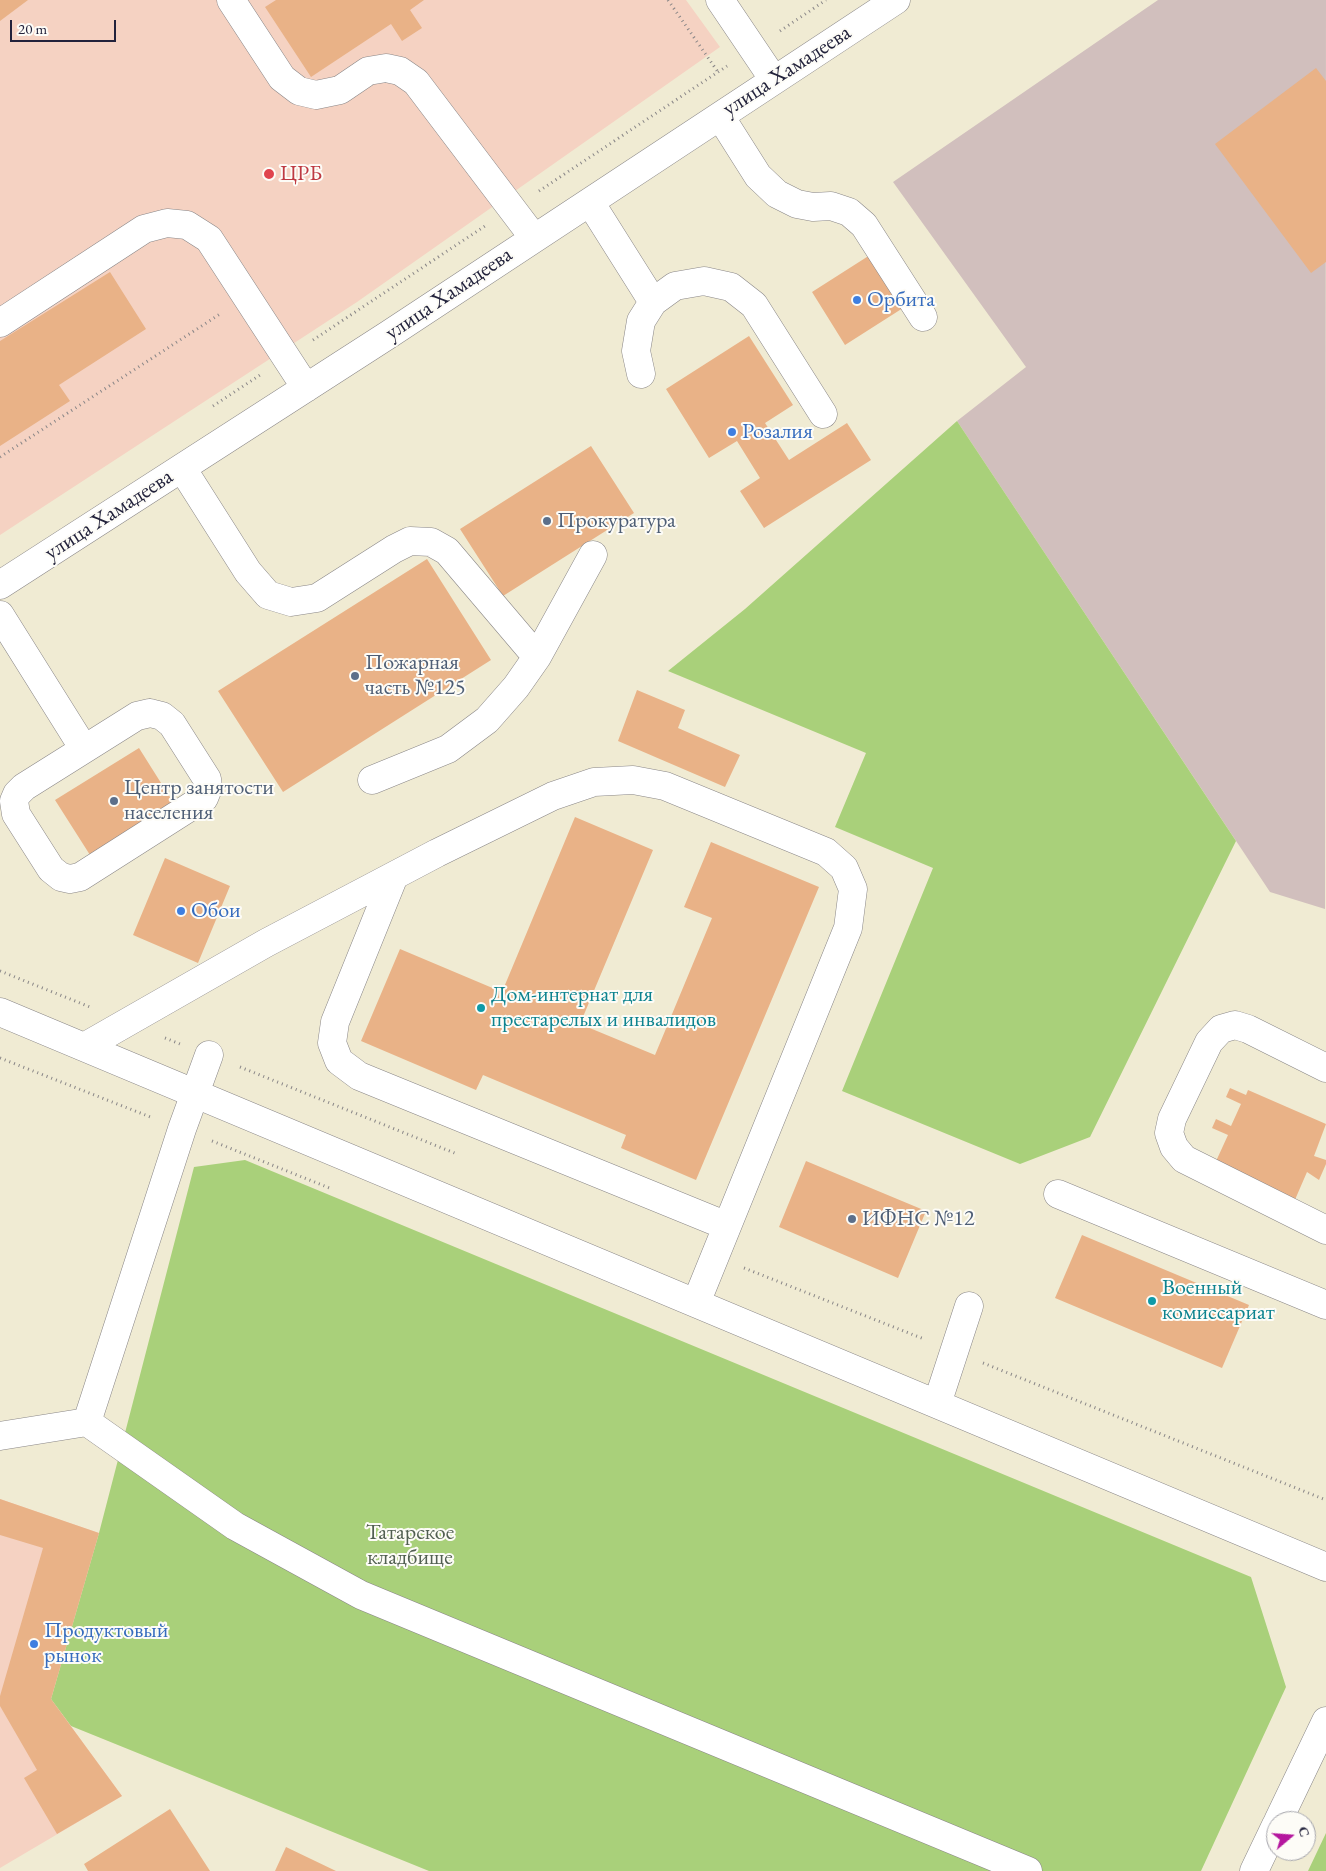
<!DOCTYPE html>
<html>
<head>
<meta charset="utf-8">
<style>
  body { margin:0 }
  #map { position:relative; width:1326px; height:1871px; overflow:hidden; background:#f0ebd3; font-family:"EB Garamond",serif }
  canvas { display:block }
  .north { position:absolute; left:1266px; top:1811px; width:50px; height:50px; box-sizing:border-box; background:#fdfcf7; border:1px solid #a5a5ac; border-radius:50%; rotate:72deg; font-size:14px; font-weight:700; line-height:20px; text-align:center; color:#22223b }
  .north::after { content:''; display:block; margin:auto; width:18px; height:22px; background:#b5179e; clip-path:polygon(50% 0,100% 100%,50% 72%,0 100%) }
  .scale { position:absolute; left:10px; top:20px; width:106px; height:22px; box-sizing:border-box; border:2px solid #22223b; border-top:0; padding-left:6px; font-size:15px; line-height:18px; white-space:nowrap; color:#22223b; -webkit-text-stroke:4px #fdfcf7; paint-order:stroke }
</style>
</head>
<body>
<div id="map">
<canvas width="1326" height="1871"></canvas>
<div class="north">С</div>
<div class="scale">20 m</div>
</div>
<script>
const context = document.querySelector('canvas').getContext('2d');
context.lineJoin = 'round';
function fillPath(path, color) {
  context.fillStyle = color;
  context.fill(path, 'evenodd');
}
function shape(rows) {
  const path = new Path2D();
  for (const r of rows) {
    path.moveTo(r[0], r[1]);
    for (let i = 2; i < r.length; i += 2) path.lineTo(r[i], r[i + 1]);
  }
  return path;
}
function stroke(path, color, width, dash) {
  context.strokeStyle = color;
  context.lineWidth = width;
  context.lineCap = dash ? 'butt' : 'round';
  context.setLineDash(dash || []);
  context.stroke(path);
}
function label(font, color, halo, rows, align = 'center') {
  context.font = font + ' "EB Garamond",serif';
  context.lineWidth = 4;
  context.setLineDash([]);
  context.textBaseline = 'middle';
  context.strokeStyle = halo;
  context.fillStyle = color;
  for (const [text, x, y, turn = 0] of rows) {
    context.save();
    context.translate(x, y);
    context.rotate((+turn || 0) * Math.PI / 180);
    context.textAlign = isNaN(turn) ? turn : align;
    if (halo) context.strokeText(text, 0, 0);
    context.fillText(text, 0, 0);
    context.restore();
  }
}
fillPath(shape([
  [0,0,686,0,720,47,357,302,0,535],
  [0,1499,99,1533,51,1699,122,1796,0,1868]
]), '#f5d2c2');
fillPath(shape([
  [1158,0,1326,0,1325,909,1270,892,957,421,1026,367,893,182]
]), '#d1bfbd');
fillPath(shape([
  [957,421,1236,841,1090,1137,1020,1164,842,1091,933,868,835,827,866,753,668,671,745,609],
  [245,1160,1251,1577,1286,1687,1201,1871,429,1871,71,1726,51,1699,99,1533,194,1167],
  [1326,1833,1326,1871,1308,1871]
]), '#a9d07a');
fillPath(shape([
  [0,0,28,0,0,21],
  [276,0,424,0,410,10,422,28,402,41,391,24,311,77,265,7],
  [1316,68,1326,81,1326,262,1311,273,1215,144],
  [870,255,903,308,845,345,812,292],
  [110,272,146,329,59,385,70,401,0,446,0,341],
  [749,336,793,405,765,423,789,460,847,423,871,460,764,528,740,491,760,478,737,441,709,458,666,389],
  [591,446,634,513,503,596,460,529],
  [427,559,491,660,283,792,218,691],
  [637,690,685,710,678,728,740,755,725,787,618,741],
  [139,748,173,802,90,855,55,800],
  [575,817,653,850,580,1024,655,1055,712,918,684,907,711,842,819,887,696,1180,621,1148,626,1135,483,1075,476,1090,361,1041,400,949,502,992],
  [165,858,230,886,198,963,133,935],
  [1230,1088,1246,1095,1248,1090,1326,1124,1314,1156,1326,1160,1326,1164,1319,1180,1307,1172,1294,1202,1212,1170,1228,1135,1212,1128,1216,1119,1231,1126,1241,1104,1226,1097],
  [806,1161,926,1211,898,1278,779,1227],
  [1082,1235,1249,1305,1222,1368,1055,1298],
  [0,1499,99,1533,51,1699,122,1796,57,1834,24,1778,37,1770,0,1706,0,1696,43,1548,0,1535],
  [170,1809,210,1871,88,1871,84,1864],
  [286,1847,336,1871,275,1871]
]), '#e9b287');
const minor = shape([
  [231,0,282,78,299,91,316,95,340,90,368,71,386,68,400,71,416,82,534,238],
  [720,0,774,80],
  [720,116,758,176,777,194,797,204,813,207,831,206,849,212,864,225,923,317],
  [590,202,653,302],
  [0,323,144,229,167,223,187,225,209,239,306,388],
  [641,374,636,351,641,321,653,302,675,286,704,281,731,287,754,305,823,414],
  [182,468,248,572,268,595,291,602,317,598,394,549,410,541,431,542,447,551,537,657,516,687,487,720,448,749,372,780],
  [0,585,388,335,896,0],
  [0,615,84,749],
  [537,657,593,555],
  [150,713,162,716,172,724,207,779,208,788,204,798,80,877,70,879,61,877,51,869,16,814,14,801,17,794,24,787,137,716,150,713],
  [394,876,335,1022,332,1043,339,1061,359,1076,727,1226],
  [0,1012,1326,1567],
  [84,1047,266,943,437,853,553,796,594,782,633,780,665,786,826,852,844,868,853,889,848,928,696,1303],
  [1326,1068,1248,1029,1235,1025,1221,1029,1209,1042,1172,1119,1169,1133,1174,1147,1184,1159,1326,1230],
  [1058,1194,1326,1305],
  [937,1404,969,1306],
  [87,1422,235,1526,361,1595,1028,1871],
  [0,1436,87,1422,182,1129,209,1055]
]);
const major = shape([
  [1278,1821,1326,1721],
  [1254,1871,1276,1825]
]);
stroke(minor, '#898687', 29);
stroke(major, '#898687', 29);
stroke(shape([
  [668,0,718,72],
  [780,31,826,0],
  [539,191,727,66],
  [313,340,485,226],
  [213,406,260,375],
  [0,457,220,314],
  [0,971,90,1007],
  [165,1038,180,1044],
  [0,1058,153,1118],
  [240,1067,457,1154],
  [212,1141,332,1189],
  [744,1268,924,1339],
  [983,1363,1326,1500]
]), '#898687', 3, [1, 4]);
stroke(minor, '#fff', 28);
stroke(major, '#fff', 28);
for (const [x, y, r, color] of [
  [269,174,6,"#e0444e"],
  [857,300,5,"#3f7fe0"],
  [732,432,5,"#3f7fe0"],
  [547,521,5,"#5c6f8a"],
  [355,676,5,"#5c6f8a"],
  [114,801,5,"#5c6f8a"],
  [181,911,5,"#3f7fe0"],
  [481,1008,5,"#0f9aa8"],
  [852,1219,5,"#5c6f8a"],
  [1152,1301,5,"#0f9aa8"],
  [34,1644,5,"#3f7fe0"]
]) {
  const dot = new Path2D();
  dot.arc(x, y, r, 0, 2 * Math.PI);
  context.fillStyle = color;
  context.fill(dot);
  stroke(dot, '#fdfcf7', 2);
}
label('22px', '#22223b', '#fdfcf7', [
  ["улица Хамадеева",787,71,-33],
  ["улица Хамадеева",449,294,-34],
  ["улица Хамадеева",109,515,-33]
]);
label('22px', '#be3a42', '#fdfcf7', [
  ["ЦРБ",280,174]
], 'left');
label('22px', '#366cbe', '#fdfcf7', [
  ["Орбита",867,300],
  ["Розалия",742,432],
  ["Обои",191,911],
  ["Продуктовый",44,1631],
  ["рынок",44,1656]
], 'left');
label('22px', '#4e5e75', '#fdfcf7', [
  ["Прокуратура",557,521],
  ["Пожарная",365,663],
  ["часть №125",365,688],
  ["Центр занятости",124,788],
  ["населения",124,813],
  ["ИФНС №12",862,1219]
], 'left');
label('22px', '#0d838f', '#fdfcf7', [
  ["Дом-интернат для",491,995],
  ["престарелых и инвалидов",491,1020],
  ["Военный",1162,1288],
  ["комиссариат",1162,1313]
], 'left');
label('22px', '#515f51', '#fdfcf7', [
  ["Татарское",410,1533],
  ["кладбище",410,1558]
]);
</script>
</body>
</html>
